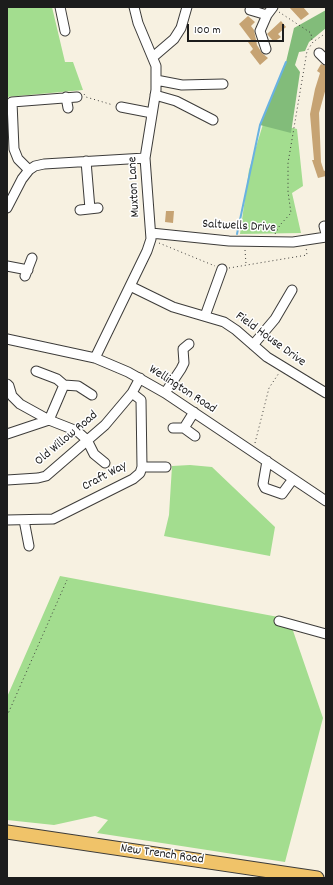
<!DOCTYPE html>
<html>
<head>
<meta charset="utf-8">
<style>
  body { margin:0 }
  #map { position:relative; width:333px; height:885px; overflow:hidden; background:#f7f1e1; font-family:Dekko,sans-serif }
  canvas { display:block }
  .frame { position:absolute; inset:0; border:8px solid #1c1c1c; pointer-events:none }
  .scale { position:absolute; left:187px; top:24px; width:97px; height:18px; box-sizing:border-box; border:2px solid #1c1c1c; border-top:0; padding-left:5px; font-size:12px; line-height:14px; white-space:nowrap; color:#1c1c1c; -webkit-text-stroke:3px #fff; paint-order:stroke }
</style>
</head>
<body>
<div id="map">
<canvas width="333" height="885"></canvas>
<div class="frame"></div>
<div class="scale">100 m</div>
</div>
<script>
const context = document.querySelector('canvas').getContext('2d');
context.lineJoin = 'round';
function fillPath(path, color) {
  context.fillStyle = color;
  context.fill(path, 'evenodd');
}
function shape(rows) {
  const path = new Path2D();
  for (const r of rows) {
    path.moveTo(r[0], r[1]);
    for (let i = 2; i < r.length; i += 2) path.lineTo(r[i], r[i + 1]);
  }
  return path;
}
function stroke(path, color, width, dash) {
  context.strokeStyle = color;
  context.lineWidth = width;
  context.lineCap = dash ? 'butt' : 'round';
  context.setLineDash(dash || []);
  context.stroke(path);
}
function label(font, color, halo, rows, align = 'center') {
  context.font = font + ' Dekko,sans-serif';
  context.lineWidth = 3;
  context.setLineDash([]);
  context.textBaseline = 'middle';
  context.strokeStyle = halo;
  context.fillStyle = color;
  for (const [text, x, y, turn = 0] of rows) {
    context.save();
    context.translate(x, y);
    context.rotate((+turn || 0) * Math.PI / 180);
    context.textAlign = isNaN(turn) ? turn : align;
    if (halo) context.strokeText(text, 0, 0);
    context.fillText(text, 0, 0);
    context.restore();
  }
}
fillPath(shape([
  [7,7,52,7,65,62,73,62,83,90,7,97],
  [264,121,297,129,303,186,292,193,301,233,240,234,249,170],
  [190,465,212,467,275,527,270,556,164,536,169,515,172,466],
  [60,576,289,619,323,718,285,862,97,833,108,820,95,816,54,825,7,820,7,697]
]), '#a3dd8f');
fillPath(shape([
  [326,10,326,28,309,42,305,51,299,52,295,65,300,72,291,133,260,125,286,62,294,28]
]), '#82bc7a');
stroke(shape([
  [237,234,260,125,286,62]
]), '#69b2e1', 2);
fillPath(shape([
  [289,7,303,7,309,14,301,20],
  [248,16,255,22,251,26,254,30,257,45,262,53,268,58,260,65,250,52,253,49,248,42,251,40,239,24],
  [281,21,286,27,278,34,281,37,274,42,267,34],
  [321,64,326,66,326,88,319,113,321,162,324,171,326,170,326,176,318,178,312,160,314,160,310,114,315,89,320,73,317,71],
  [166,211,174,211,173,223,165,222]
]), '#c6a373');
const minor = shape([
  [60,7,65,31],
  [250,10,267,15],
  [266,49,260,31,267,15,273,7],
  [319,53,326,60],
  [153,57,174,39,181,28,187,7],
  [156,80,182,85,223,84],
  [155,95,176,101,213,120],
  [66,97,68,108],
  [121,107,152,113],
  [86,161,90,209],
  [29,170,18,159,14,149,12,102,77,97],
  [7,208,22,179,29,170,35,166,44,164,145,158],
  [80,210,98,208],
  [324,226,326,234],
  [151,233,229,241,293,242,326,237],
  [7,266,28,270],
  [25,276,32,258],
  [130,286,173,307,224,322,236,330,267,357,326,393],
  [205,316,222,269],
  [7,339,95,358,128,372,165,393,326,501],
  [253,345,275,319,292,290],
  [95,358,147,251,151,239,145,158,156,90,156,66,138,23,134,7],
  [36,371,57,379,64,385,78,386,92,395],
  [7,384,9,386,12,396,20,404,49,420,77,431,87,440,94,454,105,463],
  [165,393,181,369,184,363,183,349,189,344],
  [49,420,64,385],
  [173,428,184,428,194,412],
  [184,428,195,436],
  [7,434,49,420],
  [267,461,263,484,265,488,282,494,293,479],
  [142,467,166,467],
  [7,480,38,478,46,476,105,425,132,393],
  [7,520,53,519,133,479,140,473,142,467,141,400,132,393,140,378],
  [24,520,29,546],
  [279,621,326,634]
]);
const highway = shape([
  [7,832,317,878]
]);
stroke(minor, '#3d3c3a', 11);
stroke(highway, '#3d3c3a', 15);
stroke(shape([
  [279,12,311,33,312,41],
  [84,94,86,97,113,105],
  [275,234,280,225,291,213,288,192,288,163,307,51,313,42,326,33],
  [159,243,215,266],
  [245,250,246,264],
  [229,268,307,255,306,247],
  [255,443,269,388,279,373],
  [7,716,67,580]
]), '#3d3c3a', 1, [1, 3]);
stroke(minor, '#fff', 9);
stroke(highway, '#f0c369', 13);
label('13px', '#1c1c1c', '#fff', [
  ["Muxton Lane",135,187,-93],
  ["Saltwells Drive",239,227,3],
  ["Field House Drive",270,340,36],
  ["Wellington Road",182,390,33],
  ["Old Willow Road",67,439,-40],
  ["Craft Way",105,477,-28],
  ["New Trench Road",162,855,8]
]);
</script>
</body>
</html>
